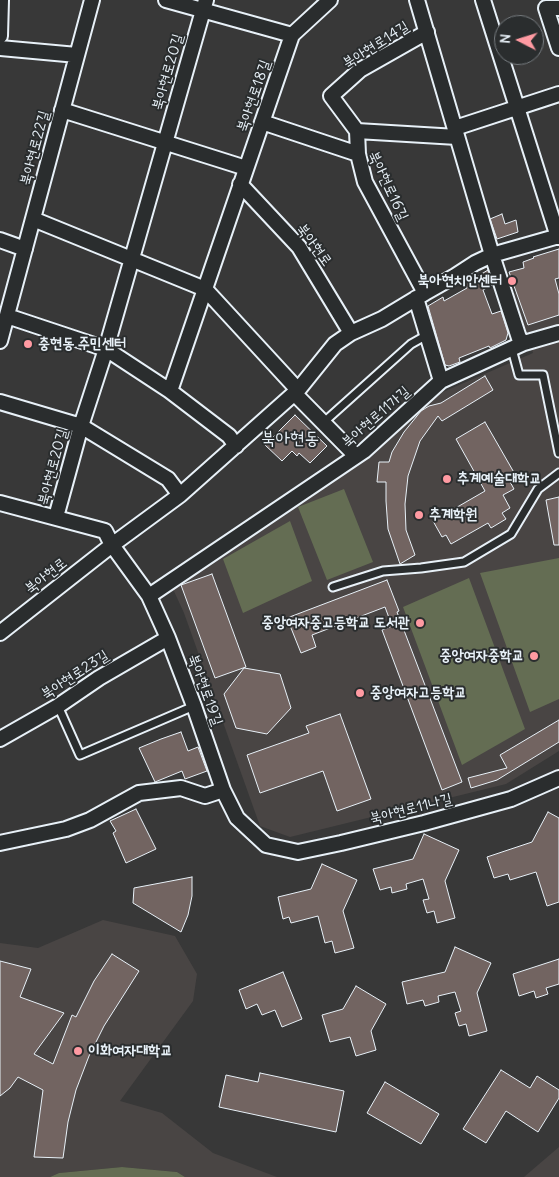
<!DOCTYPE html>
<html>
<head>
<meta charset="utf-8">
<style>
  body { margin:0 }
  #map { position:relative; width:559px; height:1177px; overflow:hidden; background:#383838; font-family:Delius,sans-serif }
  canvas { display:block }
  .north { position:absolute; left:494px; top:15px; width:50px; height:50px; box-sizing:border-box; background:#2a2d2e; border:1px solid #767b7f; border-radius:50%; rotate:275deg; font-size:14px; font-weight:700; line-height:20px; text-align:center; color:#e8f1f8 }
  .north::after { content:''; display:block; margin:auto; width:18px; height:22px; background:#ff9aa2; clip-path:polygon(50% 0,100% 100%,50% 72%,0 100%) }
</style>
</head>
<body>
<div id="map">
<canvas width="559" height="1177"></canvas>
<div class="north">N</div>
</div>
<script>
const context = document.querySelector('canvas').getContext('2d');
context.lineJoin = 'round';
function fillPath(path, color) {
  context.fillStyle = color;
  context.fill(path, 'evenodd');
}
function shape(rows) {
  const path = new Path2D();
  for (const r of rows) {
    path.moveTo(r[0], r[1]);
    for (let i = 2; i < r.length; i += 2) path.lineTo(r[i], r[i + 1]);
  }
  return path;
}
function stroke(path, color, width, dash) {
  context.strokeStyle = color;
  context.lineWidth = width;
  context.lineCap = dash ? 'butt' : 'round';
  context.setLineDash(dash || []);
  context.stroke(path);
}
function label(font, color, halo, rows, align = 'center') {
  context.font = font + ' Delius,"Poor Story",sans-serif';
  context.lineWidth = 4;
  context.setLineDash([]);
  context.textBaseline = 'middle';
  context.strokeStyle = halo;
  context.fillStyle = color;
  for (const [text, x, y, turn = 0] of rows) {
    context.save();
    context.translate(x, y);
    context.rotate((+turn || 0) * Math.PI / 180);
    context.textAlign = isNaN(turn) ? turn : align;
    if (halo) context.strokeText(text, 0, 0);
    context.fillText(text, 0, 0);
    context.restore();
  }
}
fillPath(shape([
  [559,280,559,751,506,784,290,837,260,826,184,613,173,589,387,441,436,395,533,353,511,294],
  [103,920,175,936,197,974,193,1001,120,1101,162,1113,213,1153,277,1177,185,1177,177,1172,122,1167,59,1173,50,1177,0,1177,0,943,38,948],
  [559,1147,559,1177,524,1177]
]), '#494544');
fillPath(shape([
  [344,489,373,562,327,580,298,507],
  [290,521,312,581,243,613,223,559],
  [559,558,559,699,530,712,480,573],
  [469,578,525,729,462,765,403,607],
  [122,1167,177,1172,185,1177,50,1177,59,1173]
]), '#646d53');
const building = shape([
  [502,214,505,224,516,220,518,232,497,239,490,219,502,214],
  [559,249,559,278,555,279,559,294,559,315,528,325,509,272,524,268,523,262,534,258,533,257,559,249],
  [488,270,492,285,483,290,492,314,501,311,508,333,506,340,490,348,489,346,459,358,460,362,449,366,445,365,428,306,443,297,444,301,467,288,465,284,488,270],
  [485,376,493,390,442,421,438,416,420,441,408,476,405,504,406,530,415,555,400,564,388,529,386,501,386,482,377,482,379,462,389,462,392,452,404,432,421,411,429,406,441,403,485,376],
  [295,415,327,446,310,463,299,453,297,456,292,451,282,461,265,445,295,415],
  [485,422,516,476,509,480,514,489,503,495,510,508,502,513,506,519,491,528,488,523,451,544,446,535,442,537,433,521,485,491,456,439,485,422],
  [559,497,559,545,554,545,546,500,559,497],
  [212,574,246,667,215,678,181,585,212,574],
  [387,580,399,611,397,612,462,782,442,790,382,630,392,626,385,607,312,635,316,647,301,653,287,618,387,580],
  [244,668,280,674,291,708,267,734,236,728,224,694,244,668],
  [340,714,371,799,337,811,323,771,260,793,247,755,309,733,306,726,340,714],
  [559,720,559,742,497,780,471,788,468,778,507,768,500,755,559,720],
  [181,732,188,751,198,747,207,771,185,779,182,771,155,782,139,748,161,739,181,732],
  [136,809,156,849,126,863,113,833,116,831,110,821,136,809],
  [548,812,559,818,559,902,547,906,536,872,510,880,508,874,494,878,487,857,532,842,548,812],
  [424,834,459,850,445,881,455,918,437,923,434,911,427,913,423,900,429,899,423,879,406,884,407,889,392,893,391,887,380,890,373,869,413,859,424,834],
  [322,864,357,880,343,911,354,948,335,953,332,941,325,943,318,916,291,923,289,917,283,919,278,897,311,889,322,864],
  [192,877,192,896,188,915,181,932,133,903,134,888,192,877],
  [455,947,491,963,477,993,487,1031,469,1036,466,1024,459,1026,455,1013,461,1011,455,992,438,996,439,1002,425,1006,423,1000,407,1004,402,982,445,972,455,947],
  [112,954,139,971,104,1026,89,1056,76,1090,68,1122,63,1158,34,1157,43,1090,18,1077,10,1088,0,1096,0,961,31,969,20,997,64,1013,34,1054,53,1064,72,1015,76,1017,94,981,112,954],
  [559,959,559,984,546,988,548,994,536,998,534,991,519,996,513,974,559,959],
  [283,972,302,1019,282,1027,275,1010,262,1015,257,1004,246,1009,239,990,283,972],
  [356,986,386,1004,371,1031,376,1050,356,1056,350,1037,330,1042,322,1015,343,1009,356,986],
  [501,1070,530,1088,537,1076,559,1090,559,1098,538,1132,506,1111,486,1143,463,1129,501,1070],
  [260,1073,344,1091,336,1132,219,1107,226,1075,258,1082,260,1073],
  [385,1082,439,1114,421,1144,367,1113,385,1082]
]);
fillPath(building, '#726461');
stroke(building, '#e8f1f8', 1);
const service = shape([
  [512,349,519,375,543,375,559,453],
  [324,422,411,344,427,335],
  [333,587,383,571,421,568,464,562,511,534,538,489,559,473],
  [58,706,80,755,194,706]
]);
const minor = shape([
  [166,0,292,35],
  [417,0,492,255,519,338,524,343],
  [483,0,558,237],
  [559,8,546,8,559,48],
  [0,36,1,0],
  [0,48,77,55],
  [62,110,246,168],
  [262,122,358,154,365,182,425,293],
  [455,128,559,94],
  [357,131,457,137],
  [358,154,357,131,331,96,360,70,427,32],
  [240,184,299,247,351,333],
  [33,219,205,289,298,390],
  [0,240,25,249],
  [416,298,441,381],
  [7,316,106,349,170,391,229,436,236,446],
  [0,341,92,0],
  [170,391,292,35,330,0],
  [294,393,356,456],
  [0,402,81,426,168,479,180,495],
  [0,503,105,531,112,545,149,596,168,638,194,706,223,790,237,818,266,845,298,852,341,843,424,823,511,799,559,778],
  [56,517,81,426,106,349,206,0],
  [149,596,364,451,441,381,524,343,559,333],
  [0,633,112,545,180,495,298,390,335,344,351,333,382,319,425,293,455,276,475,263,492,255,559,236],
  [0,739,58,706,99,678,168,638],
  [0,843,66,829,90,820,139,793,181,788,205,796,223,790]
]);
stroke(service, '#e8f1f8', 11);
stroke(minor, '#e8f1f8', 18);
stroke(service, '#2a2d2e', 7);
stroke(minor, '#2a2d2e', 14);
for (const [x, y, r, color] of [
  [512,281,5,"#ff9aa2"],
  [28,344,5,"#ff9aa2"],
  [447,479,5,"#ff9aa2"],
  [419,515,5,"#ff9aa2"],
  [420,623,5,"#ff9aa2"],
  [534,656,5,"#ff9aa2"],
  [360,693,5,"#ff9aa2"],
  [78,1051,5,"#ff9aa2"]
]) {
  const dot = new Path2D();
  dot.arc(x, y, r, 0, 2 * Math.PI);
  context.fillStyle = color;
  context.fill(dot);
  stroke(dot, '#2a2d2e', 2);
}
label('15px', '#e8f1f8', '#2a2d2e', [
  ["북아현로14길",376,45,-32],
  ["북아현로20길",168,72,-74],
  ["북아현로18길",254,96,-71],
  ["북아현로22길",35,148,-75],
  ["북아현로16길",388,186,65],
  ["북아현로",314,245,54],
  ["북아현로11가길",376,417,-41],
  ["북아현로20길",53,467,-75],
  ["북아현로",46,576,-38],
  ["북아현로23길",75,675,-33],
  ["북아현로19길",205,690,70],
  ["북아현로11나길",411,809,-14]
]);
label('bold 15px', '#e8f1f8', '#2a2d2e', [
  ["북아현치안센터",502,281,"right"],
  ["충현동 주민센터",38,344],
  ["추계예술대학교",457,479],
  ["추계학원",429,515],
  ["중앙여자중고등학교 도서관",410,623,"right"],
  ["중앙여자중학교",524,656,"right"],
  ["중앙여자고등학교",370,693],
  ["이화여자대학교",88,1051]
], 'left');
label('18px', '#e8f1f8', '#2a2d2e', [
  ["북아현동",290,439]
]);
</script>
</body>
</html>
